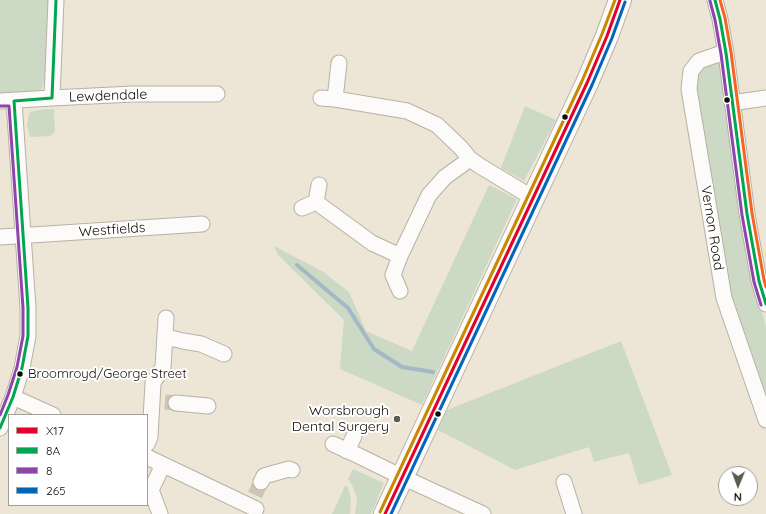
<!DOCTYPE html>
<html>
<head>
<meta charset="utf-8">
<style>
  body { margin:0 }
  #map { position:relative; width:766px; height:514px; overflow:hidden; background:#ede6d7; font-family:Quicksand,sans-serif }
  canvas { display:block }
  .legend { position:absolute; left:8px; top:414px; width:140px; height:92px; box-sizing:border-box; background:#fff; border:1px solid #a19f9b; margin:0; padding:5px 7px; list-style:none; font-size:12px; color:#130e05 }
  .legend li { display:flex; align-items:center; gap:8px; height:20px }
  .legend b { width:20px; border:1px solid #a19f9b }
  .north { position:absolute; left:718px; top:466px; width:40px; height:40px; box-sizing:border-box; background:#fff; border:1px solid #a19f9b; border-radius:50%; rotate:181deg; font-size:11px; font-weight:700; line-height:16px; text-align:center; color:#130e05 }
  .north::after { content:''; display:block; margin:auto; width:14px; height:18px; background:#5f5a4e; clip-path:polygon(50% 0,100% 100%,50% 72%,0 100%) }
</style>
</head>
<body>
<div id="map">
<canvas width="766" height="514"></canvas>
<ul class="legend">
<li><b style="height:5px;background:#e4002b"></b>X17</li>
<li><b style="height:5px;background:#00a651"></b>8A</li>
<li><b style="height:5px;background:#8e44ad"></b>8</li>
<li><b style="height:5px;background:#0065bd"></b>265</li>
</ul>
<div class="north">N</div>
</div>
<script>
const context = document.querySelector('canvas').getContext('2d');
context.lineJoin = 'round';
function fillPath(path, color) {
  context.fillStyle = color;
  context.fill(path, 'evenodd');
}
function shape(rows) {
  const path = new Path2D();
  for (const r of rows) {
    path.moveTo(r[0], r[1]);
    for (let i = 2; i < r.length; i += 2) path.lineTo(r[i], r[i + 1]);
  }
  return path;
}
function stroke(path, color, width, dash) {
  context.strokeStyle = color;
  context.lineWidth = width;
  context.lineCap = dash ? 'butt' : 'round';
  context.setLineDash(dash || []);
  context.stroke(path);
}
function label(font, color, halo, rows, align = 'center') {
  context.font = font + ' Quicksand,sans-serif';
  context.lineWidth = 4;
  context.setLineDash([]);
  context.textBaseline = 'middle';
  context.strokeStyle = halo;
  context.fillStyle = color;
  for (const [text, x, y, turn = 0] of rows) {
    context.save();
    context.translate(x, y);
    context.rotate((+turn || 0) * Math.PI / 180);
    context.textAlign = isNaN(turn) ? turn : align;
    if (halo) context.strokeText(text, 0, 0);
    context.fillText(text, 0, 0);
    context.restore();
  }
}
fillPath(shape([
  [0,0,49,0,46,75,41,91,34,94,0,95],
  [720,63,753,282,766,326,766,404,730,294,695,89,696,74,704,66],
  [525,106,556,120,524,181,501,168],
  [54,109,55,132,50,136,30,137,27,125,28,119,30,112,38,110],
  [489,185,517,199,422,405,340,369,344,320,278,255,274,246,322,271,349,292,366,331,412,351],
  [621,341,672,475,639,485,629,453,594,462,589,447,515,470,438,430,447,410],
  [353,469,384,483,371,514,355,514,357,498,352,485,348,479],
  [345,486,348,487,351,499,350,514,332,514]
]), '#ccd9c5');
stroke(shape([
  [297,265,348,308,374,349,402,367,433,372]
]), '#a4b9c6', 4);
stroke(shape([
  [165,402,176,403],
  [255,495,261,482]
]), '#ccc6b8', 15, [15, 8]);
const minor = shape([
  [715,0,720,19,726,53,747,214,759,281,766,304],
  [726,53,719,54,699,61,691,71,689,89,724,298,766,420],
  [339,63,335,99,407,111,437,125,461,148,470,159],
  [52,98,56,0],
  [321,98,335,99],
  [0,101,52,98,133,94,217,94],
  [732,103,766,98],
  [316,202,372,243,400,256,429,195,445,177,470,159,480,166,533,198],
  [302,208,316,202,319,185],
  [0,237,202,224],
  [400,291,393,275,400,256],
  [165,338,175,339,183,341,201,344,224,354],
  [13,397,53,415],
  [176,403,208,406],
  [0,428,13,397,22,368,28,336,28,308,14,101],
  [147,444,150,437,153,383,163,367,166,318],
  [333,444,357,455,402,477,483,514],
  [347,451,354,436],
  [147,457,256,509],
  [261,482,264,476,289,469,292,470],
  [564,482,574,514],
  [160,514,151,490,163,465]
]);
const highway = shape([
  [385,514,587,83,607,36,620,0]
]);
stroke(minor, '#b7b1a5', 17);
stroke(highway, '#b7b1a5', 24);
stroke(minor, '#fcfbf9', 15);
stroke(highway, '#fcfbf9', 22);
stroke(shape([
  [385,514,587,83,607,36,620,0]
]), '#e4002b', 3);
stroke(shape([
  [715,0,720,19,726,53,747,214,759,281,766,304],
  [0,428,13,397,22,368,28,336,28,308,14,101,52,98,56,0]
]), '#00a651', 3);
stroke(shape([
  [710,1,715,20,721,54,742,215,754,282,761,305],
  [0,106,9,106,23,308,23,336,17,367,8,395,0,415]
]), '#8e44ad', 3);
stroke(shape([
  [391,514,592,85,612,38,625,2]
]), '#0065bd', 3);
stroke(shape([
  [380,512,582,81,602,34,615,0]
]), '#c98801', 3);
stroke(shape([
  [720,0,725,18,731,52,752,213,764,280,766,287]
]), '#f26522', 3);
for (const [x, y, r, color] of [
  [727,100,3.5,"#130e05"],
  [565,117,3.5,"#130e05"],
  [20,374,3.5,"#130e05"],
  [438,414,3.5,"#130e05"],
  [397,419,4,"#5f5a4e"]
]) {
  const dot = new Path2D();
  dot.arc(x, y, r, 0, 2 * Math.PI);
  context.fillStyle = color;
  context.fill(dot);
  stroke(dot, '#fff', 1.5);
}
label('13px', '#130e05', '#fff', [
  ["Broomroyd/George Street",28,374]
], 'left');
label('14px', '#130e05', '#fff', [
  ["Lewdendale",108,96,-2],
  ["Vernon Road",712,228,81],
  ["Westfields",112,230,-4]
]);
label('14px', '#130e05', '#fff', [
  ["Worsbrough",389,411],
  ["Dental Surgery",389,427]
], 'right');
</script>
</body>
</html>
